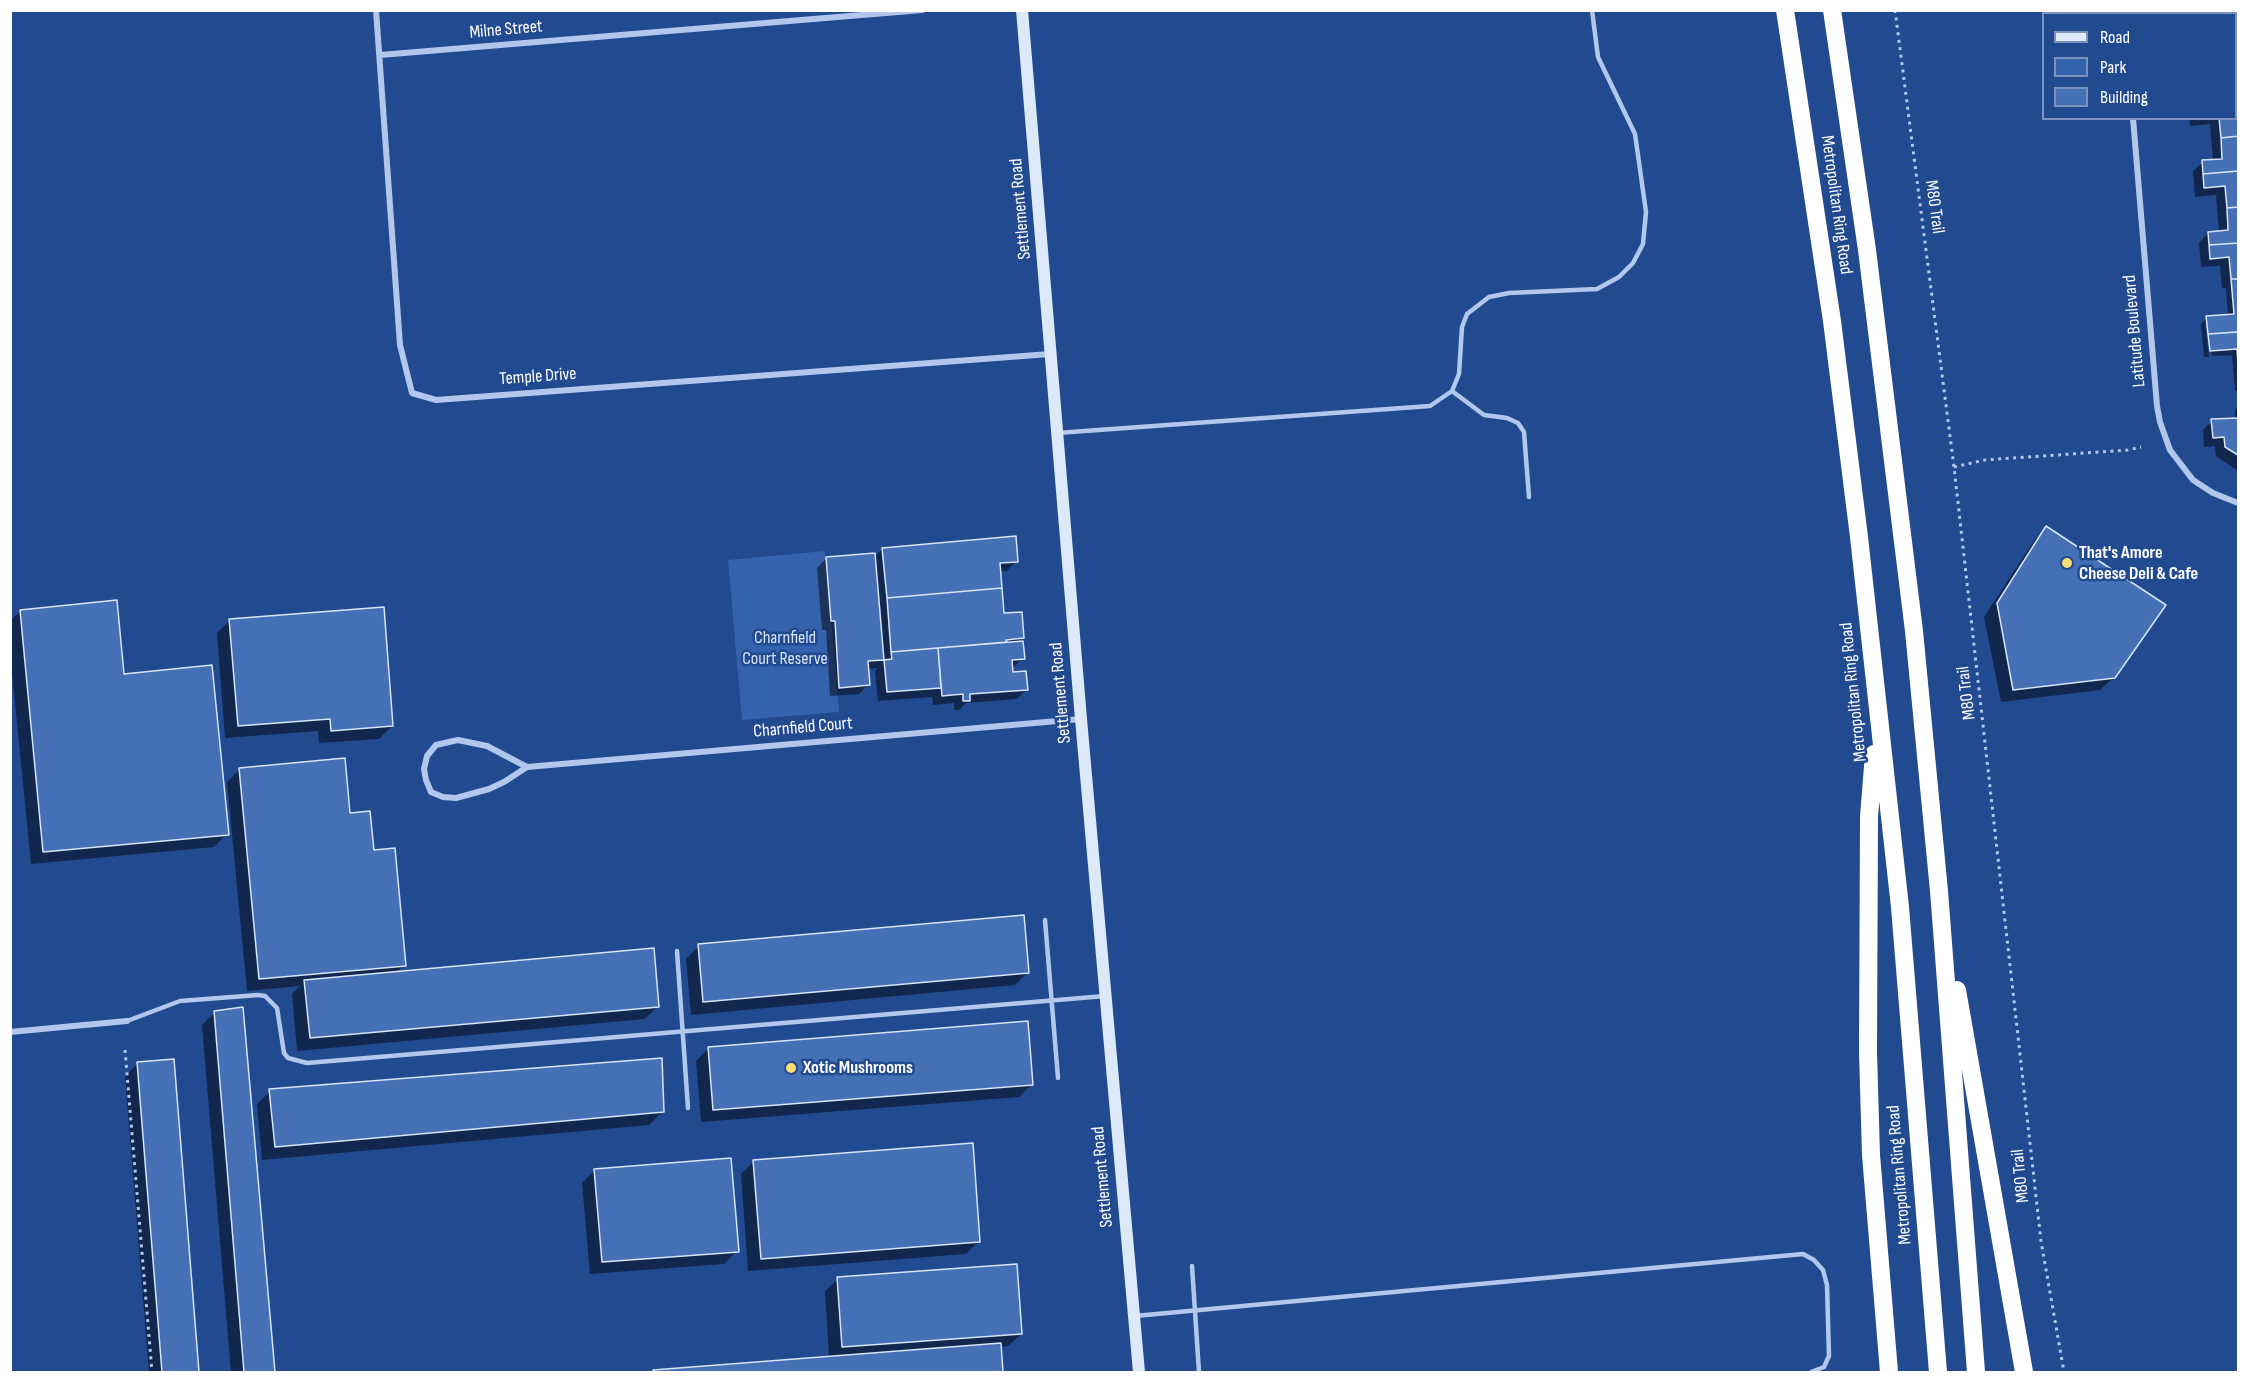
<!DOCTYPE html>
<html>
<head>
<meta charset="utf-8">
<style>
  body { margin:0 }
  #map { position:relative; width:2249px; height:1383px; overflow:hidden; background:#214a90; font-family:"Sofia Sans Condensed",sans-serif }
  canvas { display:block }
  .frame { position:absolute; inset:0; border:12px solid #fff; pointer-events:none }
  .legend { position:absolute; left:2042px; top:12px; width:195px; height:108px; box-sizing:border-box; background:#214a90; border:2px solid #7a92bc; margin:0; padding:8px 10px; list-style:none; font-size:18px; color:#fff }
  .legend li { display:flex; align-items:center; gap:12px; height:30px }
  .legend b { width:30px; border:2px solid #7a92bc }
</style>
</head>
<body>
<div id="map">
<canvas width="2249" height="1383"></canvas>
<div class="frame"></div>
<ul class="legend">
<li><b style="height:8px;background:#dde8f9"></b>Road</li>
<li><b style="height:16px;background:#3562ad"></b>Park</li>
<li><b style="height:16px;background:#4670b5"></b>Building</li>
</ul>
</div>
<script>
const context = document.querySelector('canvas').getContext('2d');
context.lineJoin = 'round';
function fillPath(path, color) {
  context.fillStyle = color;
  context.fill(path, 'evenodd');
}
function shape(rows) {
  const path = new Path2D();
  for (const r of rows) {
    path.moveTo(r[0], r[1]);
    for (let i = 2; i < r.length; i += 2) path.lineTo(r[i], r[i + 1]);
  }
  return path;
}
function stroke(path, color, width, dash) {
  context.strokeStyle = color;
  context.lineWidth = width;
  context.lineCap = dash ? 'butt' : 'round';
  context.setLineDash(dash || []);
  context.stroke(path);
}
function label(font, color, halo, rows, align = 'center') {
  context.font = font + ' "Sofia Sans Condensed",sans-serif';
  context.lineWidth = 5;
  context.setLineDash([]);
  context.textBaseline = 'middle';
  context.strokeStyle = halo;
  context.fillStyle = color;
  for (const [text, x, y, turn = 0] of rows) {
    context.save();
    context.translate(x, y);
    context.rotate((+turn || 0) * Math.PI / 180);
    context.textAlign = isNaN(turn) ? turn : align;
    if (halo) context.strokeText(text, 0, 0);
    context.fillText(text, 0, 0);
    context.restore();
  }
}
fillPath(shape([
  [825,551,839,712,742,720,728,560]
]), '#3562ad');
fillPath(shape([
  [2175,10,2238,10,2238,390,2235,391,2232,355,2212,356,2208,321,2205,321,2209,357,2204,357,2201,324,2207,318,2228,316,2226,288,2222,288,2220,266,2201,267,2199,243,2208,233,2219,232,2216,195,2195,197,2193,171,2203,162,2213,161,2210,124,2190,126,2189,118,2236,118,2236,14,2176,14],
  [2238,406,2238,471,2216,456,2215,446,2204,447,2203,430,2212,421,2235,419,2235,410],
  [2046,528,2114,677,2100,690,2001,702,1984,617,2034,541],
  [882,549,1016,561,1007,571,999,571,1003,615,1022,638,1017,643,1023,658,1012,668,1012,674,1026,690,1017,699,966,703,959,710,954,710,954,703,933,705,932,697,878,701,875,671,878,668,867,669,869,684,859,694,830,696,826,630,822,630,817,568,826,559,874,558],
  [21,611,122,675,227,834,214,847,31,864,10,653,10,621],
  [230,620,392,726,379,739,319,743,318,731,225,738,217,633],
  [240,769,349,814,372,851,404,965,396,973,658,1006,645,1019,297,1051,292,994,300,986,247,991,227,782],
  [699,946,1028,972,1015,985,691,1015,686,959],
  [242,1009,274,1372,231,1372,202,1025,215,1012],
  [709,1048,1032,1084,1019,1097,701,1122,696,1061],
  [173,1061,198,1372,149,1372,125,1076,138,1063],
  [270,1091,662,1112,649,1125,262,1160,257,1104],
  [754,1161,979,1241,966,1254,748,1271,741,1174],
  [595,1170,737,1251,724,1264,590,1274,582,1183],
  [838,1279,1021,1334,1008,1346,1000,1347,1002,1372,653,1372,829,1358,825,1291]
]), '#0007');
const building = shape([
  [2185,10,2238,10,2238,11,2185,14,2185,10],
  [2238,11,2238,65,2236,65,2236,14,2206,14,2238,11],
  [2236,65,2238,65,2238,100,2236,101,2236,65],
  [2238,100,2238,136,2221,138,2219,118,2236,118,2236,101,2238,100],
  [2238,136,2238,171,2203,174,2202,160,2222,159,2221,138,2238,136],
  [2238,171,2238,207,2227,208,2225,186,2204,188,2203,174,2238,171],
  [2238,207,2238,243,2209,245,2208,232,2228,230,2227,208,2238,207],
  [2238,243,2238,279,2231,279,2229,257,2210,259,2209,245,2238,243],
  [2231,279,2238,279,2238,332,2208,334,2206,316,2234,314,2231,279],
  [2236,332,2238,332,2238,364,2237,349,2210,351,2208,334,2236,332],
  [2238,418,2238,455,2225,447,2224,437,2213,438,2211,419,2238,418],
  [2046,526,2166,605,2115,678,2013,690,1997,603,2046,526],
  [1016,536,1018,562,1000,563,1002,588,887,598,882,548,1016,536],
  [875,553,884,660,868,661,870,685,839,688,835,621,831,621,826,557,875,553],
  [1002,588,1004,613,1022,612,1024,638,1006,640,1007,642,891,652,887,598,1002,588],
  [117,600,124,674,212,665,229,835,43,852,20,610,117,600],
  [384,607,393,726,331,731,330,719,238,726,229,619,384,607],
  [1023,641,1025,659,1012,660,1013,672,1026,671,1028,690,970,694,970,701,963,701,963,694,942,696,938,648,1023,641],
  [938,648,941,688,887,692,884,660,892,659,891,652,938,648],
  [345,758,350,813,370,811,374,850,395,848,406,966,259,979,239,768,345,758],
  [1024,915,1029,973,703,1002,698,944,1024,915],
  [654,948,659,1007,310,1038,304,980,654,948],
  [243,1007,275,1372,244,1372,214,1011,243,1007],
  [1028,1021,1033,1085,713,1110,708,1047,1028,1021],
  [662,1058,664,1112,275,1147,269,1089,662,1058],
  [174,1059,199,1372,162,1372,137,1062,174,1059],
  [973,1143,980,1242,761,1259,753,1160,973,1143],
  [731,1158,739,1252,602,1262,594,1169,731,1158],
  [1017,1264,1022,1334,842,1347,837,1277,1017,1264],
  [1001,1343,1003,1372,654,1372,653,1370,1001,1343]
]);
fillPath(building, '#4670b5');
stroke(building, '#d7e4f9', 1.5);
stroke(shape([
  [1895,10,1954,467,2041,1241,2064,1372],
  [1954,467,1985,460,2128,450,2141,447],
  [125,1050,152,1372]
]), '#b1c8ec', 3, [3, 4.5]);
stroke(shape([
  [1452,391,1484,415,1507,418,1518,423,1524,432,1529,497],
  [1057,433,1430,406,1452,391,1459,374,1462,327,1467,314,1489,297,1509,293,1597,289,1619,277,1633,263,1643,244,1646,212,1635,134,1598,57,1592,10],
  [1045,920,1058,1078],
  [677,951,688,1108],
  [127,1021,180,1001,258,995,265,996,277,1008,284,1053,288,1058,307,1063,1105,996],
  [1192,1266,1199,1372],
  [1135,1316,1803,1254,1814,1260,1823,1270,1827,1285,1829,1356,1824,1367,1811,1372]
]), '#b1c8ec', 4.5);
stroke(shape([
  [376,10,400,345,412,393,436,400,1050,354],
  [2124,10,2124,14],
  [380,55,922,10],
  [2133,118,2157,406,2160,422,2170,450,2193,480,2213,493,2238,503],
  [458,740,487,746,527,767,504,782,489,789,456,798,443,797,431,792,426,780,424,769,427,756,436,745,458,740],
  [527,767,1081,719],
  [10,1032,127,1021]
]), '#b1c8ec', 6);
stroke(shape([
  [1022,10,1081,719,1139,1372]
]), '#dde8f9', 12);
stroke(shape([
  [1785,10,1832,321,1859,537,1900,907,1938,1372],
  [1832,10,1867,250,1914,631,1939,891,1976,1372],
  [1874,754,1869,817,1868,1052,1871,1155,1889,1372],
  [1957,990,2024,1372]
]), '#fff', 18);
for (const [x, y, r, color] of [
  [2067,563,6,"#f9dc73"],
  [791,1068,6,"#f9dc73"]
]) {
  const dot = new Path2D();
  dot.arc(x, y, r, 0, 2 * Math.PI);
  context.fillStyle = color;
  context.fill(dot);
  stroke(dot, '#214a90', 2);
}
label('18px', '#fff', '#214a90', [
  ["Milne Street",506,30,-5],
  ["Metropolitan Ring Road",1836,205,82],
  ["M80 Trail",1934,207,82],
  ["Settlement Road",1021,209,-95],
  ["Latitude Boulevard",2135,331,-95],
  ["Temple Drive",538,377,-4],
  ["Metropolitan Ring Road",1854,692,-96],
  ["Settlement Road",1061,693,-95],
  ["M80 Trail",1967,693,-97],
  ["Charnfield Court",803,728,-5],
  ["Metropolitan Ring Road",1900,1175,-95],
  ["M80 Trail",2021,1176,-96],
  ["Settlement Road",1103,1177,-95]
]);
label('bold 18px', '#fff', '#214a90', [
  ["That's Amore",2079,553],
  ["Cheese Deli & Cafe",2079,574],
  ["Xotic Mushrooms",803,1068]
], 'left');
label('18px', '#d7e4f9', '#214a90', [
  ["Charnfield",785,638],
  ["Court Reserve",785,659]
]);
</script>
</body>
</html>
